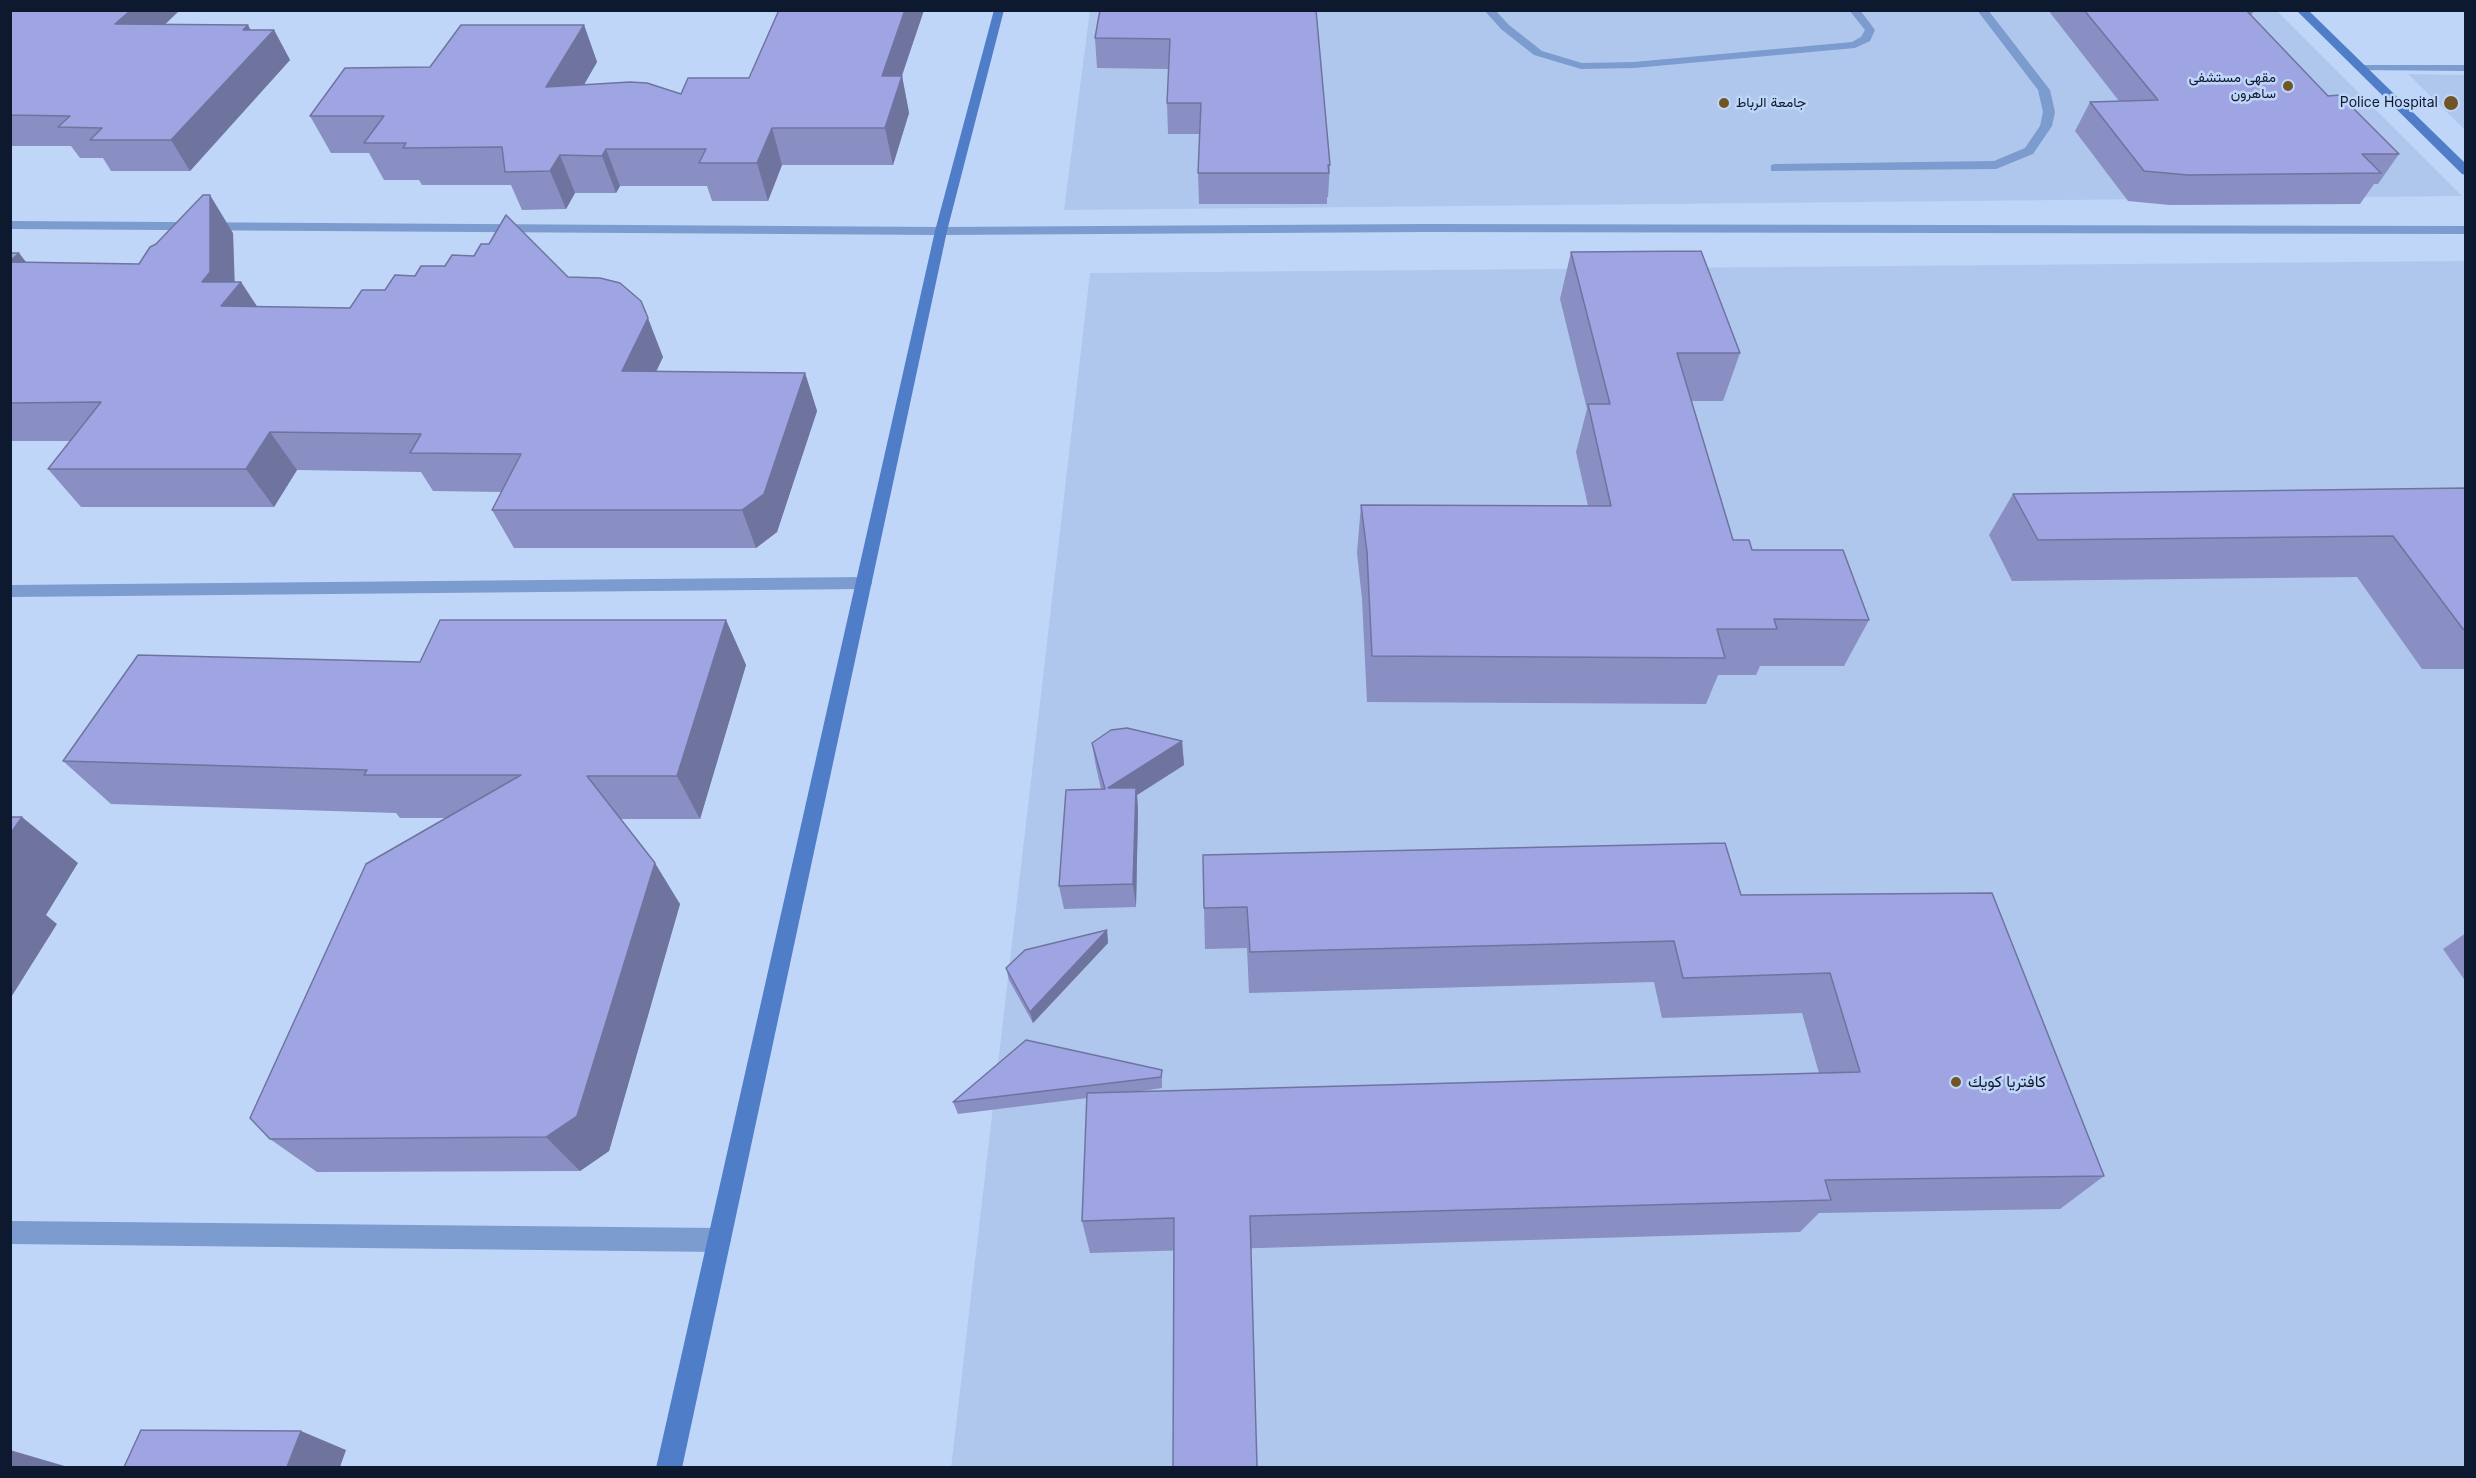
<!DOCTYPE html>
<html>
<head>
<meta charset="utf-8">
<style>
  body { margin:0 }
  #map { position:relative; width:2476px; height:1478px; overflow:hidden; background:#c0d6f8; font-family:Inter,sans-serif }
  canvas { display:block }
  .frame { position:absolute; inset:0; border:12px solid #0c192e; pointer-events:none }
</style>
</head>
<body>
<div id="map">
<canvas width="2476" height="1478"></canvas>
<div class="frame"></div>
</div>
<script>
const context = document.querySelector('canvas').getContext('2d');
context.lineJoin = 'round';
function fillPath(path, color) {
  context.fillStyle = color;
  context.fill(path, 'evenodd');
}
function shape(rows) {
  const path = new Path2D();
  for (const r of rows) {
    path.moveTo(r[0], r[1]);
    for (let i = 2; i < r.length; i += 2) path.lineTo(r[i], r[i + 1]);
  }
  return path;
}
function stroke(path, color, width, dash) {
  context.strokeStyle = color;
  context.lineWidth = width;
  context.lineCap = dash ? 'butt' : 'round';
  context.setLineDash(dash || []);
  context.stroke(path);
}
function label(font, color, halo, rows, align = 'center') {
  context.font = font + ' Inter,Vazirmatn,sans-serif';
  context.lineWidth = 5;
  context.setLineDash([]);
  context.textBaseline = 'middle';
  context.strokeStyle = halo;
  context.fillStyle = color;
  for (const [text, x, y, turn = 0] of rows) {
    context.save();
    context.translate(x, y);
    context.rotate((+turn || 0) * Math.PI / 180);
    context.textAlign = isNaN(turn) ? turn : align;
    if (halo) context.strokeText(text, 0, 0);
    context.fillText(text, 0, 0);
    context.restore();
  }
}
fillPath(shape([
  [1090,10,2277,11,2462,196,1064,210],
  [2408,74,2465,75,2465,130],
  [2465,261,2465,1467,951,1468,1090,273]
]), '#afc7ec');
fillPath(shape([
  [1484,10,1495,10,1509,25,1542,51,1582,63,1634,62,1852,42,1861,37,1865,30,1849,10,1860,10,1875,30,1870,41,1855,48,1634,68,1581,69,1534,55,1501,29,1484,10],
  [1977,10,1988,10,2050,90,2055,112,2052,126,2033,154,1996,169,1771,171,1771,165,1775,164,1994,161,2025,148,2040,126,2043,112,2038,90,1977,10]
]), '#7c9bce');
fillPath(shape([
  [2362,65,2466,65,2466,71,2358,70,2356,68,2362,65],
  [10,221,941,227,1426,224,2466,226,2466,234,1426,232,941,235,10,229,10,221],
  [864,577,870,579,872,583,870,587,864,589,10,597,10,585,864,577],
  [10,1221,719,1228,727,1232,731,1240,727,1248,719,1252,10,1244,10,1221]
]), '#7c9bce');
fillPath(shape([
  [994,10,1004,10,947,231,682,1468,656,1468,935,231,994,10],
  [2296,10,2308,10,2466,164,2466,175,2462,174,2296,10]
]), '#4f7dc8');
fillPath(shape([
  [10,10,180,10,165,24,251,30,274,30,290,60,190,171,111,171,103,158,80,158,71,146,10,146],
  [924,10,902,76,909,113,893,165,782,165,768,201,712,201,707,186,620,186,616,193,575,193,566,209,522,210,511,185,422,185,419,180,384,180,369,153,331,153,310,116,430,67,584,25,597,62,584,85,681,94,749,78],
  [1316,10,1330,165,1328,197,1327,197,1327,204,1199,204,1198,173,1200,134,1168,134,1167,103,1169,69,1097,68,1095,38],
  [2048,10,2254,10,2251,16,2328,96,2399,154,2378,184,2374,184,2360,204,2170,205,2128,201,2075,131,2090,102,2119,101],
  [233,233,234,282,241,282,257,307,350,308,385,290,568,277,663,357,656,372,805,373,817,411,777,532,756,548,514,548,492,510,502,492,433,491,421,472,297,470,274,507,81,507,48,469,70,441,10,441,10,253,26,263,139,264],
  [1571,252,1740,353,1723,401,1691,401,1733,540,1752,550,1869,620,1844,666,1760,666,1756,675,1718,675,1706,704,1367,702,1362,599,1357,553,1361,505,1588,506,1576,452,1587,409,1560,299],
  [2466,488,2466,669,2422,669,2357,577,2012,581,1989,535,2013,494],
  [726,620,746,665,700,819,620,819,680,904,609,1151,580,1171,317,1172,270,1139,446,818,400,818,396,813,111,804,63,761,420,662],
  [1182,741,1184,765,1137,795,1138,811,1136,907,1064,909,1059,886,1101,789,1096,767,1092,743],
  [1741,895,2104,1176,2060,1209,1819,1213,1800,1232,1090,1253,1082,1221,1087,1098,958,1114,953,1102,1162,1070,1162,1088,1135,1092,1819,1073,1802,1013,1662,1018,1654,982,1249,993,1247,948,1205,949,1204,908],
  [1107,930,1108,943,1033,1023,1009,980,1006,968],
  [2466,933,2466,982,2443,949]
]), '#898ec3');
fillPath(shape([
  [131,10,180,10,134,54,115,24],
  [905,10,924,10,889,113,882,76],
  [248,25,259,46,274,30,290,60,190,171,171,140,243,30],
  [584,25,597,62,561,124,546,87],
  [902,76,909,113,893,165,885,128],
  [772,128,782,165,768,201,757,163],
  [606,149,620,186,616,193,602,156],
  [560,155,575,193,566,209,550,171],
  [210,195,233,233,235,290,241,282,266,320,247,344,202,282],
  [19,253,48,290,10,264,10,261],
  [648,318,663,357,638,409,622,371],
  [805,373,817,411,777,532,756,548,742,510],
  [270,432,297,470,274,507,246,469],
  [726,620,746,665,700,819,677,776],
  [1182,741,1184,765,1137,795,1138,811,1136,907,1133,884,1108,788],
  [22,817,78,863,46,915,57,924,10,999,10,834],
  [655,863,680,904,609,1151,580,1171,546,1137],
  [1107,930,1108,943,1033,1023,1030,1012],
  [301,1431,346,1450,340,1467,287,1467],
  [10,1450,68,1467,10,1467]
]), '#6f749f');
const building = shape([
  [10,10,131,10,115,24,248,25,243,30,274,30,171,140,90,140,102,128,58,127,70,116,10,115,10,10],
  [779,10,905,10,882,76,902,76,885,128,772,128,757,163,699,163,706,149,606,149,602,156,560,155,550,171,505,172,502,147,403,148,406,143,364,143,384,116,310,116,345,68,430,67,461,25,584,25,546,87,630,82,647,83,681,94,688,78,749,78,779,10],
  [1100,10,1316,10,1330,165,1328,165,1329,173,1198,173,1201,103,1167,103,1170,39,1095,38,1100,10],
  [2084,10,2246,10,2328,96,2340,95,2399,154,2362,154,2381,173,2188,175,2144,171,2090,102,2158,100,2084,10],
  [203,195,210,195,210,272,202,282,241,282,221,306,350,308,362,290,385,290,395,275,415,276,421,266,445,266,452,255,474,256,481,244,489,244,506,215,568,277,600,278,620,283,641,301,648,318,622,371,805,373,764,494,742,510,492,510,521,454,410,453,421,434,270,432,246,469,48,469,101,402,10,403,10,262,139,264,150,247,156,244,203,195],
  [1701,251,1740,353,1677,353,1733,540,1749,540,1752,550,1843,550,1869,620,1774,619,1777,629,1717,629,1725,658,1372,656,1367,552,1361,505,1611,506,1588,404,1610,404,1571,252,1701,251],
  [10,253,19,253,10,261,10,253],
  [2466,488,2466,629,2463,629,2393,536,2038,540,2013,494,2466,488],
  [440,620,726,620,677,776,587,776,655,863,577,1116,546,1137,270,1139,250,1118,366,864,521,775,364,775,367,770,63,761,138,655,420,662,440,620],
  [1127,728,1182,741,1108,788,1136,788,1133,884,1059,886,1066,790,1105,789,1092,743,1111,730,1127,728],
  [10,817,22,817,10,834,10,817],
  [1725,843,1741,895,1992,893,2104,1176,1825,1180,1831,1200,1250,1216,1257,1467,1173,1467,1174,1218,1082,1221,1087,1093,1860,1072,1830,973,1683,978,1674,941,1250,952,1247,907,1204,908,1203,855,1725,843],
  [1107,930,1030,1012,1006,968,1025,950,1107,930],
  [1026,1040,1162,1070,1161,1077,953,1102,1026,1040],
  [141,1430,301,1431,287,1467,124,1467,141,1430]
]);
fillPath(building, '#9fa5e3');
stroke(building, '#6f749f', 1.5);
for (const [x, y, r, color] of [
  [2288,86,6,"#705527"],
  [1724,103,6,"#705527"],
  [2451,103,8,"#705527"],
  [1956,1082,6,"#705527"]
]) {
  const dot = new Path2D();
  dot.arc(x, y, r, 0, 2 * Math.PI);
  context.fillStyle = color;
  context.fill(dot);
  stroke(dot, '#c0d6f8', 2);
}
label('14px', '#0c192e', '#c0d6f8', [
  ["مقهى مستشفى",2276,78],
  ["ساهرون",2276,94],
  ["جامعة الرباط",1736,103,"left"],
  ["Police Hospital",2438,103]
], 'right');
label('16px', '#0c192e', '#c0d6f8', [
  ["كافتريا كويك",1968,1082]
], 'left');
</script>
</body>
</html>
